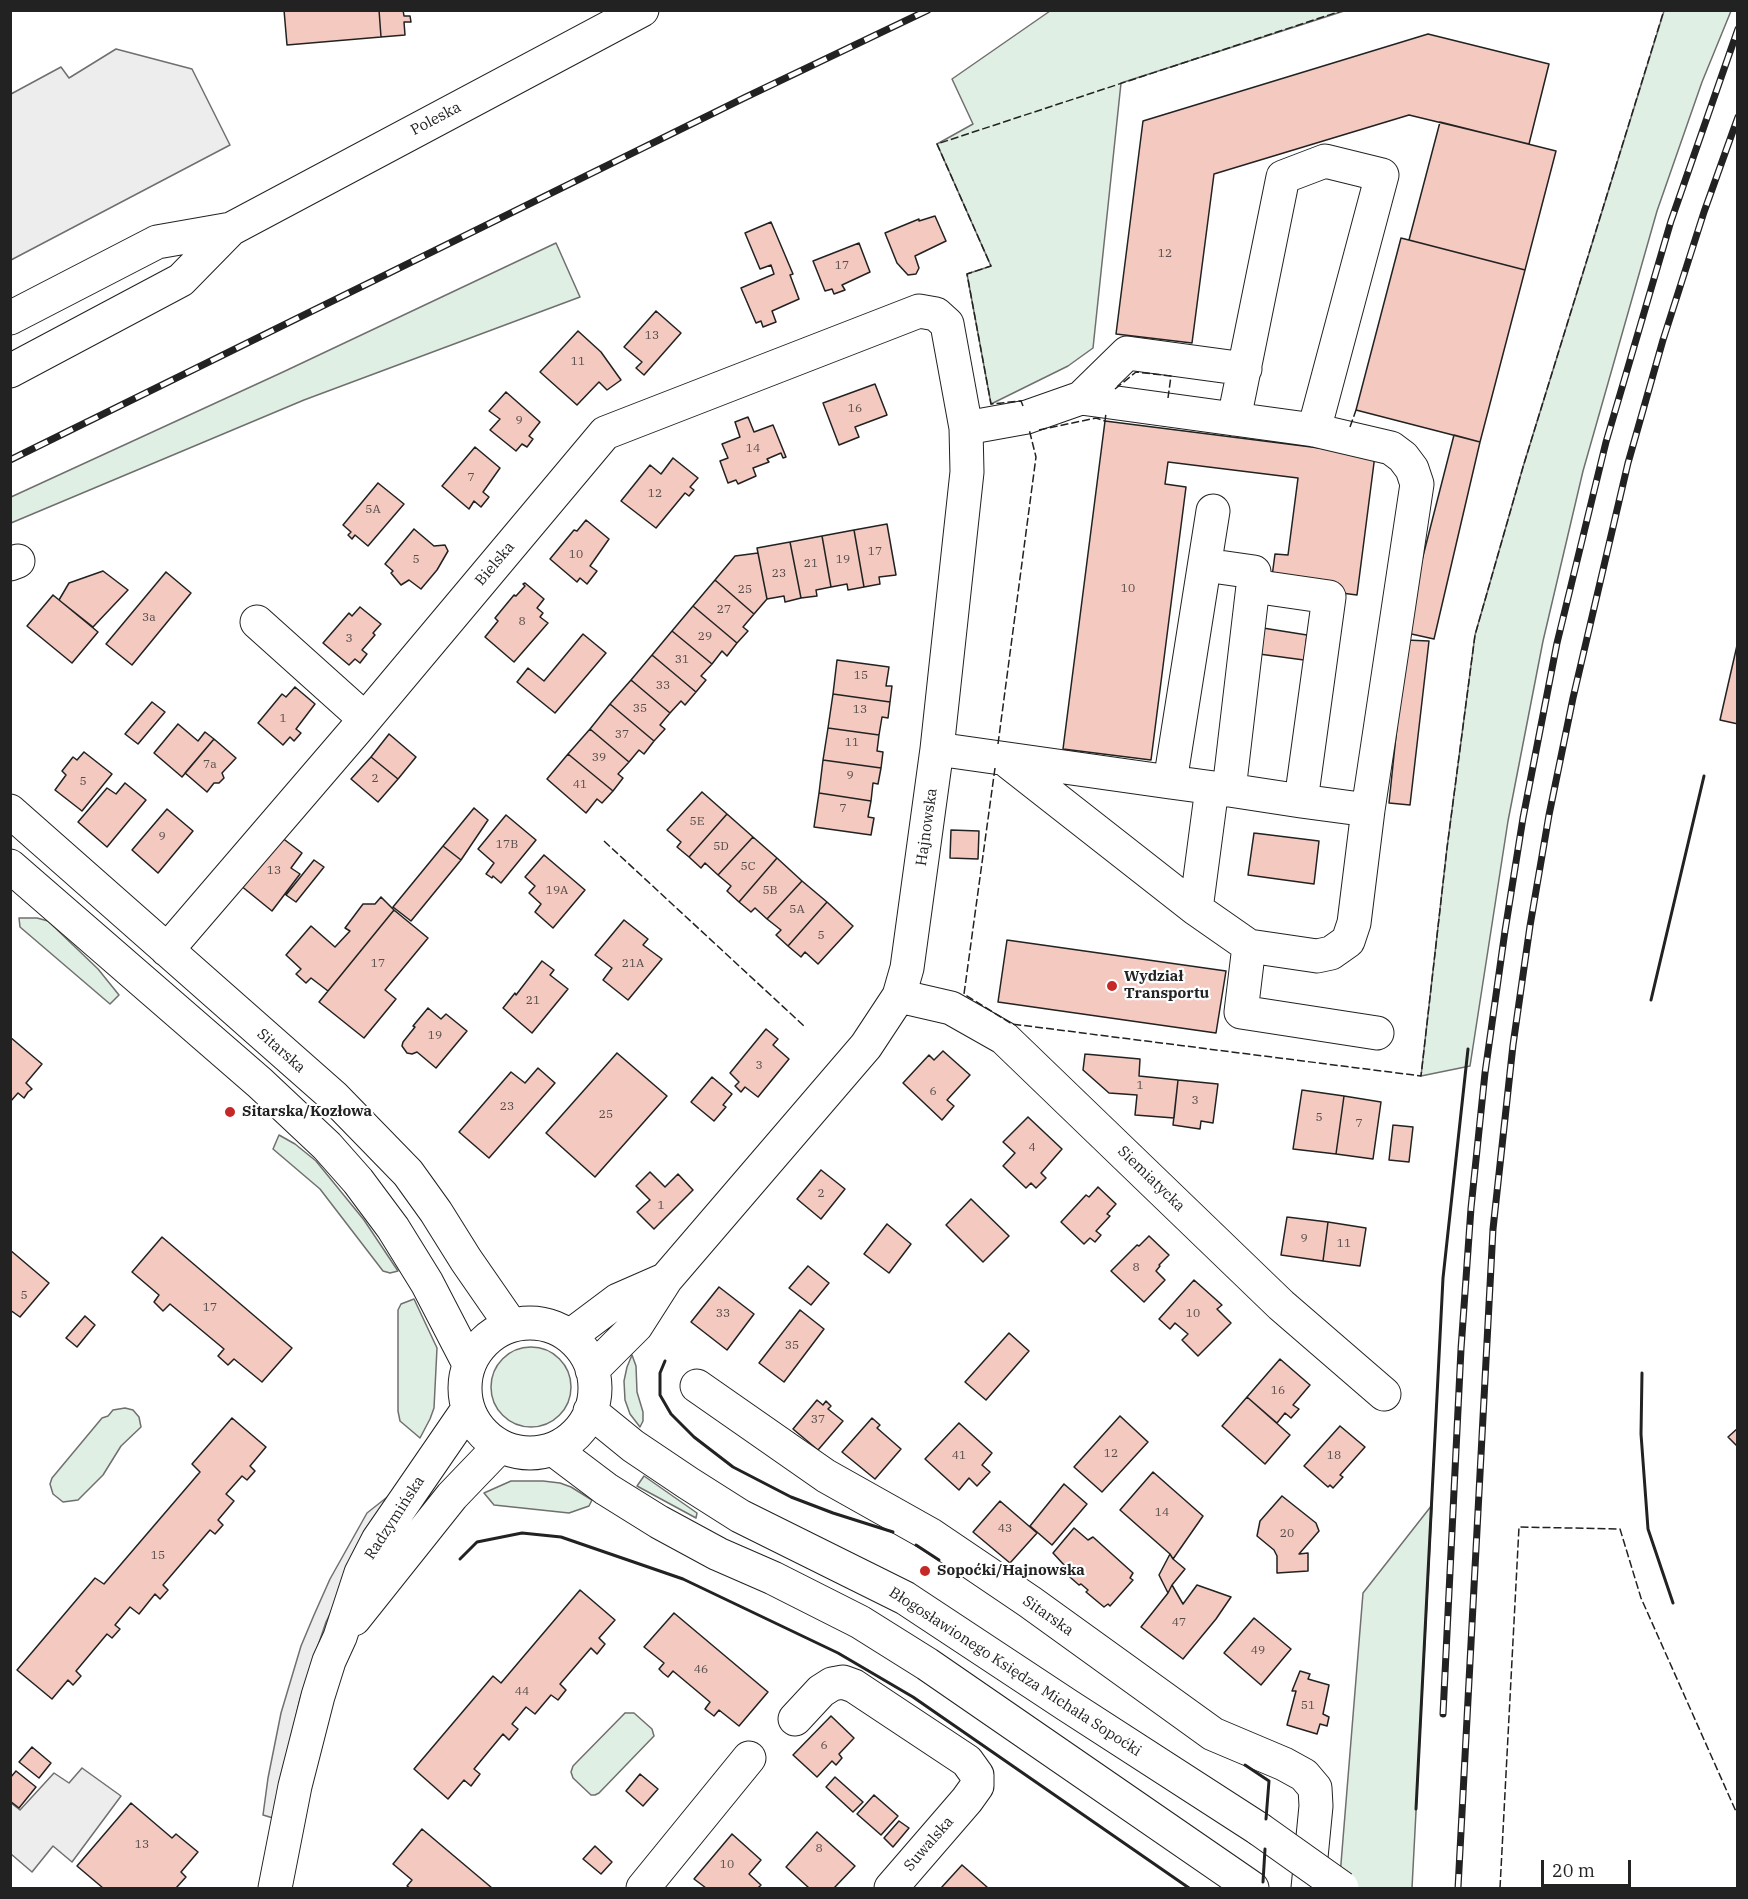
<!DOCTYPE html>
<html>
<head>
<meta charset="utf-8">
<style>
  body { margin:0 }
  #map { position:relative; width:1748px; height:1899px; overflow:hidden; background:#fff; font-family:"IBM Plex Serif",serif }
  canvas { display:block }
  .frame { position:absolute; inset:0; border:12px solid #222; pointer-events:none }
  .scale { position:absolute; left:1541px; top:1860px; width:90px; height:27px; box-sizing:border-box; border:3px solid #222; border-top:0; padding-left:8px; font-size:18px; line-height:21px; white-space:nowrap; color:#222; -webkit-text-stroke:4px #fff; paint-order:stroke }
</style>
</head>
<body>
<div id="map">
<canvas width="1748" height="1899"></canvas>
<div class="frame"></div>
<div class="scale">20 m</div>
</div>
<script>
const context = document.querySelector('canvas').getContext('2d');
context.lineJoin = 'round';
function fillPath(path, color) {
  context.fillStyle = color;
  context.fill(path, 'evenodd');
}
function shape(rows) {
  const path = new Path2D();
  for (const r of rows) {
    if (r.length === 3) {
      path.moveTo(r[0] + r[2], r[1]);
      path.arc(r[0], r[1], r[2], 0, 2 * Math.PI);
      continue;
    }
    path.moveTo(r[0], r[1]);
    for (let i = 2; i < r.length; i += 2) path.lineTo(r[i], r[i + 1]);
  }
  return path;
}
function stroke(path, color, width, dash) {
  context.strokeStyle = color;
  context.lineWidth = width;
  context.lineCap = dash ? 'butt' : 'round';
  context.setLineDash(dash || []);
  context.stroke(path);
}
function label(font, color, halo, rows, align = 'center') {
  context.font = font + ' "IBM Plex Serif",serif';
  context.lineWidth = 4.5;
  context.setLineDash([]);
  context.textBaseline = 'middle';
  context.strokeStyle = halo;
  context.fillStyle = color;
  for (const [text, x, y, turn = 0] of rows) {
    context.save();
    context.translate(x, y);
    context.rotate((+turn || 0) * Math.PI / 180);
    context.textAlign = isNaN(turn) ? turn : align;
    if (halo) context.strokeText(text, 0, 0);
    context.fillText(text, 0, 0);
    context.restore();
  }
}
const green = shape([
  [1050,11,1344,11,1121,83,1093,348,1068,366,991,404,967,274,991,266,937,144,973,124,952,79,1050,11],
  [1664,11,1731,11,1702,82,1657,211,1583,471,1543,641,1508,821,1470,1066,1421,1076,1447,848,1475,635,1523,467,1664,11],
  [556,243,580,297,304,400,11,523,11,497,283,372,556,243],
  [19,918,37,918,48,921,98,969,119,995,110,1004,20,927,19,918],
  [279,1135,295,1144,316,1161,364,1220,398,1271,390,1273,383,1271,320,1189,273,1149,279,1135],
  [414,1299,437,1348,434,1408,430,1419,420,1438,400,1421,398,1411,398,1310,401,1304,414,1299],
  [531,1387,40],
  [632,1355,636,1366,637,1392,643,1412,643,1421,640,1427,630,1414,625,1400,624,1381,627,1367,632,1355],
  [125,1408,133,1410,139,1417,141,1427,121,1446,103,1475,78,1500,63,1502,53,1494,50,1484,52,1478,102,1418,108,1416,113,1410,125,1408],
  [644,1476,697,1513,696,1518,637,1486,644,1476],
  [511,1481,543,1481,560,1483,571,1487,592,1500,589,1506,569,1513,494,1505,484,1493,511,1481],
  [1432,1505,1412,1888,1339,1888,1363,1593,1432,1505],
  [625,1713,634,1713,652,1729,654,1736,599,1793,595,1795,591,1795,573,1778,571,1772,573,1766,625,1713]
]);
fillPath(green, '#e0efe3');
stroke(green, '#6f6f6f', 1.5);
const parking = shape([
  [116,49,192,69,230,145,11,260,11,94,61,67,69,78,116,49],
  [405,1483,352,1569,326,1622,300,1699,273,1818,263,1815,268,1778,281,1713,301,1646,314,1615,330,1579,367,1513,405,1483],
  [82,1768,121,1796,72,1862,53,1846,32,1872,11,1854,11,1803,20,1810,54,1773,69,1783,82,1768]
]);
fillPath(parking, '#ededed');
stroke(parking, '#6f6f6f', 1.5);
const building = shape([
  [284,10,379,10,381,37,287,45,284,10],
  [379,10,403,10,404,16,410,16,411,22,404,22,405,35,381,37,379,10],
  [1428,34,1549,64,1529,144,1409,115,1214,174,1192,343,1116,334,1143,121,1428,34],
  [1440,122,1556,151,1525,270,1409,240,1440,122],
  [935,216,946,241,915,256,919,268,916,274,908,275,897,263,885,233,919,219,919,221,935,216],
  [771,222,793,274,790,275,799,299,772,311,776,322,763,327,761,321,756,323,741,288,774,274,771,265,760,269,745,233,771,222],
  [1401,238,1525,270,1480,442,1356,410,1401,238],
  [859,243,870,272,842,285,845,290,834,294,832,289,825,291,813,261,859,243],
  [656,311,681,333,644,375,636,368,642,362,624,347,656,311],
  [578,331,601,352,621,380,607,390,599,382,577,405,540,372,578,331],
  [875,384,887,415,855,427,859,437,839,445,823,403,875,384],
  [506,392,540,422,529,436,533,439,527,447,522,444,516,451,490,430,500,419,489,411,506,392],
  [748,417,754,432,773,425,786,457,783,458,781,453,767,459,769,462,753,468,756,476,738,484,736,480,728,483,720,461,728,458,722,444,740,437,735,422,748,417],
  [1105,421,1375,455,1357,595,1271,584,1275,554,1288,555,1298,478,1168,462,1165,484,1186,487,1151,760,1063,749,1105,421],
  [1454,435,1480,442,1434,639,1407,633,1410,607,1454,435],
  [475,447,500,468,483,492,489,497,481,507,474,501,469,509,442,486,475,447],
  [673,458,698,478,690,487,694,490,689,496,685,493,656,528,621,501,650,465,661,474,673,458],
  [378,483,404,504,368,546,355,535,352,539,348,535,351,532,343,525,378,483],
  [586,520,609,539,590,566,597,571,587,584,580,578,577,582,550,559,574,530,577,531,586,520],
  [887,524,896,575,879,577,880,584,864,587,854,530,887,524],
  [414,529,434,546,445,545,448,551,437,570,421,589,409,580,401,585,391,573,393,571,385,564,414,529],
  [854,530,864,587,848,590,847,584,831,587,822,536,854,530],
  [822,536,831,587,816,590,817,596,801,598,790,542,822,536],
  [790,542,801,598,785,602,784,596,767,599,757,548,790,542],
  [758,553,767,599,754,614,715,580,735,556,758,553],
  [103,571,128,590,93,627,59,600,69,583,103,571],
  [166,572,191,593,132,665,106,644,166,572],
  [715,580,754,614,743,627,748,631,737,643,693,606,715,580],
  [525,583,544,599,537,608,543,613,540,617,548,623,514,662,485,637,498,621,495,618,514,595,516,596,525,586,523,584,525,583],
  [53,595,98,632,72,663,27,626,53,595],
  [693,606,737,643,727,656,722,651,712,664,672,631,693,606],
  [360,607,381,624,373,633,375,635,362,650,367,654,360,663,355,659,349,665,323,643,349,613,352,616,360,607],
  [1263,628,1307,635,1304,660,1259,654,1263,628],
  [672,631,712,664,701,676,706,680,696,692,652,655,672,631],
  [583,634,606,653,555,713,517,682,528,668,544,681,583,634],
  [1406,640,1429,641,1410,805,1389,803,1406,640],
  [1738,641,1738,724,1720,720,1738,641],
  [652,655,696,692,685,705,681,701,670,713,631,680,652,655],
  [837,660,889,667,886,686,892,686,890,702,833,694,837,660],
  [631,680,670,713,660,725,665,729,654,741,610,704,631,680],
  [295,687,315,704,296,729,301,733,294,741,290,737,283,745,258,723,282,694,286,697,295,687],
  [833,694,890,702,888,718,882,717,879,735,828,728,833,694],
  [152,702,165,712,138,744,125,734,152,702],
  [610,704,654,741,644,754,639,750,629,762,590,729,610,704],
  [178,724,198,741,205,732,214,739,182,777,154,753,178,724],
  [828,728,879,735,877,751,883,752,881,768,823,760,828,728],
  [590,729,629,762,618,774,623,778,613,791,568,754,590,729],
  [389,734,416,757,398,779,371,757,389,734],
  [214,739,236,758,222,773,224,778,219,783,214,783,207,792,185,773,214,739],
  [84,752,112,774,82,811,55,790,66,775,62,771,73,757,77,760,84,752],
  [568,754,613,791,602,803,597,799,586,813,547,779,568,754],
  [371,757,398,779,378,802,351,779,371,757],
  [823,760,881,768,878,784,873,783,871,801,819,793,823,760],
  [125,783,146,800,107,847,78,822,107,788,116,794,125,783],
  [702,792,727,814,689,857,677,847,681,842,667,830,702,792],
  [819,793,871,801,868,817,874,818,871,835,814,827,819,793],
  [474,808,488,820,461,860,443,846,474,808],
  [167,809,193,831,158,873,132,850,167,809],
  [727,814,753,837,718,875,705,863,701,868,689,857,727,814],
  [506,815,536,840,501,883,493,876,492,878,486,874,494,863,478,849,506,815],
  [951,830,979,831,978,859,950,858,951,830],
  [1254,833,1319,841,1314,884,1248,875,1254,833],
  [281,837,302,853,291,868,300,874,272,911,240,885,281,837],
  [753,837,777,858,739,902,727,891,731,886,718,875,753,837],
  [443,846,461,860,411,921,393,907,443,846],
  [544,855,585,890,553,928,535,912,541,904,529,893,535,886,525,877,544,855],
  [777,858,802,881,767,919,755,908,751,912,739,902,777,858],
  [314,860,324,867,296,902,286,895,314,860],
  [802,881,827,902,788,946,776,935,781,930,767,919,802,881],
  [381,897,394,910,328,991,311,978,306,983,296,974,301,969,286,955,311,926,335,947,350,931,345,928,363,904,375,904,381,897],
  [827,902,853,926,818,964,805,952,801,957,788,946,827,902],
  [394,910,428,938,385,990,396,999,364,1038,319,1002,394,910],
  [624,920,648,939,643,945,662,959,628,1000,603,980,612,968,595,955,624,920],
  [1007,940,1226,971,1216,1033,998,1002,1007,940],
  [542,961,554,970,550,975,568,989,532,1033,503,1008,515,993,516,995,542,961],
  [428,1008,441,1019,446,1014,467,1031,436,1068,417,1052,412,1054,407,1053,402,1046,403,1042,415,1027,413,1026,428,1008],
  [766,1029,778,1039,773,1045,789,1059,758,1097,745,1087,741,1092,735,1086,739,1082,730,1073,766,1029],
  [10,1037,42,1064,26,1083,32,1089,28,1092,24,1098,18,1093,10,1102,10,1037],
  [943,1051,970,1075,947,1100,954,1106,942,1120,903,1083,929,1055,934,1060,943,1051],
  [617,1053,667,1096,595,1177,546,1133,617,1053],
  [1085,1054,1140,1059,1139,1076,1178,1080,1174,1118,1135,1115,1137,1095,1109,1093,1083,1070,1085,1054],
  [538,1068,555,1083,489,1158,459,1132,511,1072,525,1083,538,1068],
  [712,1077,732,1094,723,1105,726,1107,714,1121,691,1102,712,1077],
  [1178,1080,1218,1084,1213,1123,1201,1121,1200,1129,1173,1125,1178,1080],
  [1302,1090,1344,1096,1336,1154,1293,1149,1302,1090],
  [1344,1096,1381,1102,1373,1159,1336,1154,1344,1096],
  [1028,1117,1062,1149,1041,1173,1046,1178,1036,1188,1031,1183,1026,1188,1003,1166,1015,1153,1003,1142,1028,1117],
  [1393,1125,1413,1127,1409,1162,1389,1160,1393,1125],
  [821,1170,845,1189,821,1219,797,1199,821,1170],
  [650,1172,665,1187,678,1174,693,1190,654,1229,637,1212,650,1200,636,1186,650,1172],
  [1098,1187,1116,1204,1107,1214,1110,1216,1096,1231,1101,1235,1095,1242,1090,1238,1084,1244,1061,1222,1086,1195,1089,1197,1098,1187],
  [971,1199,1009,1236,983,1262,946,1225,971,1199],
  [1287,1217,1328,1222,1323,1261,1281,1255,1287,1217],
  [1328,1222,1366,1228,1360,1266,1323,1261,1328,1222],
  [887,1224,911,1244,889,1273,864,1254,887,1224],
  [1149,1236,1169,1255,1159,1265,1160,1266,1156,1271,1165,1280,1144,1302,1111,1271,1137,1245,1139,1246,1149,1236],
  [162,1237,292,1348,262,1382,234,1359,228,1365,218,1356,224,1349,170,1304,163,1311,154,1302,159,1295,132,1272,162,1237],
  [10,1250,49,1283,20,1317,10,1310,10,1250],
  [808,1266,829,1283,811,1305,789,1288,808,1266],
  [1194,1280,1222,1305,1217,1309,1231,1323,1198,1356,1182,1340,1188,1334,1175,1323,1170,1329,1159,1319,1194,1280],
  [719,1287,754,1314,727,1350,691,1322,719,1287],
  [800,1310,824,1329,784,1382,759,1363,800,1310],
  [85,1316,95,1325,77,1347,66,1338,85,1316],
  [1009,1333,1029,1351,986,1400,965,1382,1009,1333],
  [1280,1359,1310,1385,1293,1405,1299,1409,1291,1418,1285,1413,1277,1423,1247,1397,1280,1359],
  [1247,1397,1290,1435,1265,1464,1222,1426,1247,1397],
  [817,1400,823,1405,826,1401,831,1406,828,1409,843,1421,818,1450,793,1429,817,1400],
  [1120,1416,1148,1442,1102,1492,1074,1467,1120,1416],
  [232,1418,266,1447,250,1466,255,1471,247,1480,242,1476,226,1494,234,1501,218,1520,223,1525,215,1534,210,1530,163,1585,168,1590,160,1599,155,1594,139,1614,130,1607,115,1625,120,1629,112,1638,107,1634,76,1671,81,1676,73,1685,68,1680,52,1699,17,1670,95,1578,104,1584,200,1472,192,1464,232,1418],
  [872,1418,880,1425,877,1428,901,1449,875,1479,842,1452,872,1418],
  [959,1423,992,1453,982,1465,990,1472,977,1486,969,1478,959,1490,925,1459,959,1423],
  [1340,1426,1365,1447,1340,1475,1343,1477,1333,1488,1330,1485,1328,1487,1304,1466,1340,1426],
  [1738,1428,1738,1447,1728,1437,1738,1428],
  [1153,1472,1203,1516,1173,1559,1170,1554,1120,1510,1153,1472],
  [1064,1484,1087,1504,1052,1545,1030,1526,1064,1484],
  [1282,1496,1316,1523,1319,1531,1299,1554,1308,1553,1308,1571,1277,1573,1277,1556,1274,1550,1257,1536,1260,1521,1282,1496],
  [1000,1501,1037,1533,1010,1563,973,1532,1000,1501],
  [1074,1528,1088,1540,1093,1537,1133,1573,1130,1578,1133,1580,1110,1606,1108,1604,1104,1607,1086,1592,1088,1590,1081,1584,1079,1585,1063,1571,1065,1566,1053,1553,1074,1528],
  [1170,1554,1173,1559,1185,1569,1172,1585,1168,1593,1159,1575,1170,1554],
  [1172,1585,1183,1604,1197,1585,1231,1597,1216,1619,1183,1659,1141,1627,1168,1593,1172,1585],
  [580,1590,615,1620,599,1638,605,1644,597,1654,591,1648,560,1684,566,1690,558,1700,551,1695,535,1714,526,1707,512,1724,518,1729,509,1740,503,1734,474,1769,480,1774,471,1786,464,1780,448,1799,414,1769,493,1676,501,1683,580,1590],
  [674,1613,768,1692,739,1726,719,1710,714,1716,705,1709,710,1702,673,1671,668,1677,663,1673,659,1669,664,1663,644,1647,674,1613],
  [1254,1618,1291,1649,1261,1685,1224,1653,1254,1618],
  [1300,1671,1310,1674,1308,1679,1329,1685,1323,1714,1329,1717,1327,1726,1320,1724,1317,1734,1287,1725,1296,1691,1292,1691,1300,1671],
  [831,1716,854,1738,839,1754,842,1758,836,1765,832,1761,817,1777,793,1755,831,1716],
  [32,1747,51,1763,39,1778,19,1762,32,1747],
  [16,1771,36,1787,19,1808,10,1801,10,1778,16,1771],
  [640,1774,658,1789,643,1806,626,1791,640,1774],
  [835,1777,863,1802,853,1812,826,1787,835,1777],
  [874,1795,898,1816,881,1835,857,1814,874,1795],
  [131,1803,172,1838,176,1834,198,1852,181,1872,186,1877,176,1888,103,1888,77,1866,131,1803],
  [899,1821,909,1828,893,1847,884,1838,899,1821],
  [422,1829,492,1888,410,1888,407,1886,412,1880,393,1864,422,1829],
  [817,1832,855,1866,834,1888,809,1888,786,1867,817,1832],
  [732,1834,761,1860,749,1874,761,1885,758,1888,706,1888,694,1879,732,1834],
  [595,1846,612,1862,601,1874,583,1859,595,1846],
  [962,1865,987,1887,986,1888,941,1888,962,1865]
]);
fillPath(building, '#f3c9c0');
stroke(building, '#222', 1.5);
const minor = shape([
  [1081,398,1127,353,1245,369],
  [1234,419,1283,177,1325,161,1382,175,1314,430],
  [966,428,1027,417,1081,398,1314,430,1391,448,1403,457,1412,469,1417,484,1368,810],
  [10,564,18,561],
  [1205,565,1254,572,1253,586],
  [257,622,365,719],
  [937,749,1170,782,1213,511],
  [1006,760,1196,909],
  [1170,782,1229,790,1301,801,1368,810,1354,923,1348,941,1331,953,1317,956,1249,946,1196,909,1212,788],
  [1229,790,1253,586,1329,597,1301,801],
  [10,811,333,1096,371,1135,408,1173,436,1212,466,1260,511,1325],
  [10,866,260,1083,327,1146,358,1181,393,1228,427,1283,469,1364],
  [1249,946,1241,1012,1377,1033],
  [167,950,356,730,605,433,919,311,936,314,947,324,966,428,967,472,937,749,907,968,899,996,866,1046,666,1279,636,1326,592,1370],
  [899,996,951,1008,1004,1038,1281,1305,1384,1394],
  [530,1388,65],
  [570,1336,618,1300,666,1279],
  [697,1386,826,1476,931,1535,1030,1602,1213,1734,1284,1764,1304,1775,1315,1788,1316,1806,1308,1888],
  [590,1411,633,1446,688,1483,740,1516,905,1598,1067,1705,1259,1829],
  [553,1449,606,1489,659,1522,718,1554,773,1578,860,1622,927,1664,1252,1888],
  [354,1619,452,1496,500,1446],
  [795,1719,821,1691,832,1684,843,1682,854,1686,967,1761,977,1775,977,1786,967,1800,891,1888],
  [275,1888,295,1786,318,1696,329,1661,340,1637,361,1573,378,1540,468,1409],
  [643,1888,749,1758]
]);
const major = shape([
  [10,318,157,242,231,229],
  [10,371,181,280,231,229,642,10]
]);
stroke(minor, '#222', 35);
stroke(major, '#222', 35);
stroke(minor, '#fff', 33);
stroke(major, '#fff', 33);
const rail = shape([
  [10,460,746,97,928,10],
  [1443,1714,1461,1349,1471,1208,1485,1073,1505,931,1523,818,1557,643,1606,442,1671,221,1738,29],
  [1458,1888,1493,1229,1513,1045,1530,926,1549,815,1573,698,1628,463,1663,340,1704,212,1738,117]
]);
stroke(rail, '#222', 7);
stroke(rail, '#fff', 4.5, [14]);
const minorBridge = shape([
  [1259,1829,1342,1888]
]);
stroke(minorBridge, '#222', 35, []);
stroke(minorBridge, '#fff', 33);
stroke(shape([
  [24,10,29,10],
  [1115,389,1136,372,1171,376,1168,398],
  [1023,406,1021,401,991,404,967,274,991,266,937,144,1344,10],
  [1350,427,1356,410],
  [1039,430,1096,418,1105,421,1106,413],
  [998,744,1036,457,1029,429],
  [995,768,964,994,1012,1024,1421,1076,1447,848,1475,635,1523,467,1664,10],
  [604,841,804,1026],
  [1500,1888,1519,1527,1620,1529,1641,1598,1738,1816]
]), '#222', 1.5, [8, 3]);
stroke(shape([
  [1651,1000,1704,776],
  [665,1361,660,1373,660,1395,671,1414,694,1437,733,1467,791,1497,833,1513,893,1532],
  [1642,1373,1641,1434,1648,1529,1673,1603],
  [916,1545,939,1560],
  [460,1559,477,1542,522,1533,561,1537,683,1579,838,1653,913,1697,1189,1888],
  [1245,1765,1269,1781,1266,1819],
  [1416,1809,1443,1278,1468,1049],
  [1263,1882,1265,1849]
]), '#222', 3);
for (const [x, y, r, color] of [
  [1112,986,6,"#c62828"],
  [230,1112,6,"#c62828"],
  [925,1571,6,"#c62828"]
]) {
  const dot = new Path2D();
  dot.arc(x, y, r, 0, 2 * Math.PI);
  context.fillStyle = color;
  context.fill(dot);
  stroke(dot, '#fff', 2);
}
label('12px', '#564c4a', null, [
  ["12",1165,254],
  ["17",842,266],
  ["13",652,336],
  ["11",578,362],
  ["16",855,409],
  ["9",519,421],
  ["14",753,449],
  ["7",471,478],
  ["12",655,494],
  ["5A",373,510],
  ["17",875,552],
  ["10",576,555],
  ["5",416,560],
  ["19",843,560],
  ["21",811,564],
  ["23",779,574],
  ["10",1128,589],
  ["25",745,590],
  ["27",724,610],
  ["3a",149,618],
  ["8",522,622],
  ["29",705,637],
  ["3",349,639],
  ["31",682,660],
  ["15",861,676],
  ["33",663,686],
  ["35",640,709],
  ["13",860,710],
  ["1",283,719],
  ["37",622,735],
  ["11",852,743],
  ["39",599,758],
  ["7a",210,765],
  ["9",850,776],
  ["2",375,779],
  ["5",83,782],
  ["41",580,785],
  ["7",843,809],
  ["5E",697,822],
  ["9",162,837],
  ["17B",507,845],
  ["5D",721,847],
  ["5C",748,867],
  ["13",274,871],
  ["19A",557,891],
  ["5B",770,891],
  ["5A",797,910],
  ["5",821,936],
  ["17",378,964],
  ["21A",633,964],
  ["21",533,1001],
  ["19",435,1036],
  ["3",759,1066],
  ["1",1140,1086],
  ["6",933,1092],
  ["3",1195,1101],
  ["23",507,1107],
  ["25",606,1115],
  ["5",1319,1118],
  ["7",1359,1124],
  ["4",1032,1148],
  ["2",821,1194],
  ["1",661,1206],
  ["9",1304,1239],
  ["11",1344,1244],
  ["8",1136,1268],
  ["5",24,1296],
  ["17",210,1308],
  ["33",723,1314],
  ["10",1193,1314],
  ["35",792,1346],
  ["16",1278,1391],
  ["37",818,1420],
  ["12",1111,1454],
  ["41",959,1456],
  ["18",1334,1456],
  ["14",1162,1513],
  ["43",1005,1529],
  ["20",1287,1534],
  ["15",158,1556],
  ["47",1179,1623],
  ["49",1258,1651],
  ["46",701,1670],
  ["44",522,1692],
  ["51",1308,1706],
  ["6",824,1746],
  ["13",142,1845],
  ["8",819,1849],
  ["10",727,1865]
]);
label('15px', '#222', '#fff', [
  ["Poleska",436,119,-28],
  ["Bielska",495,564,-50],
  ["Hajnowska",927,827,-82],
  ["Sitarska",281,1051,41],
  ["Siemiatycka",1151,1179,44],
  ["Radzymińska",395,1518,-57],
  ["Sitarska",1048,1616,35],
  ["Błogosławionego Księdza Michała Sopoćki",1015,1672,33],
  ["Suwalska",929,1844,-49]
]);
label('bold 15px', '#222', '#fff', [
  ["Wydział",1124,977],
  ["Transportu",1124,994],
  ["Sitarska/Kozłowa",242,1112],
  ["Sopoćki/Hajnowska",937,1571]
], 'left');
</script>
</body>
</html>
